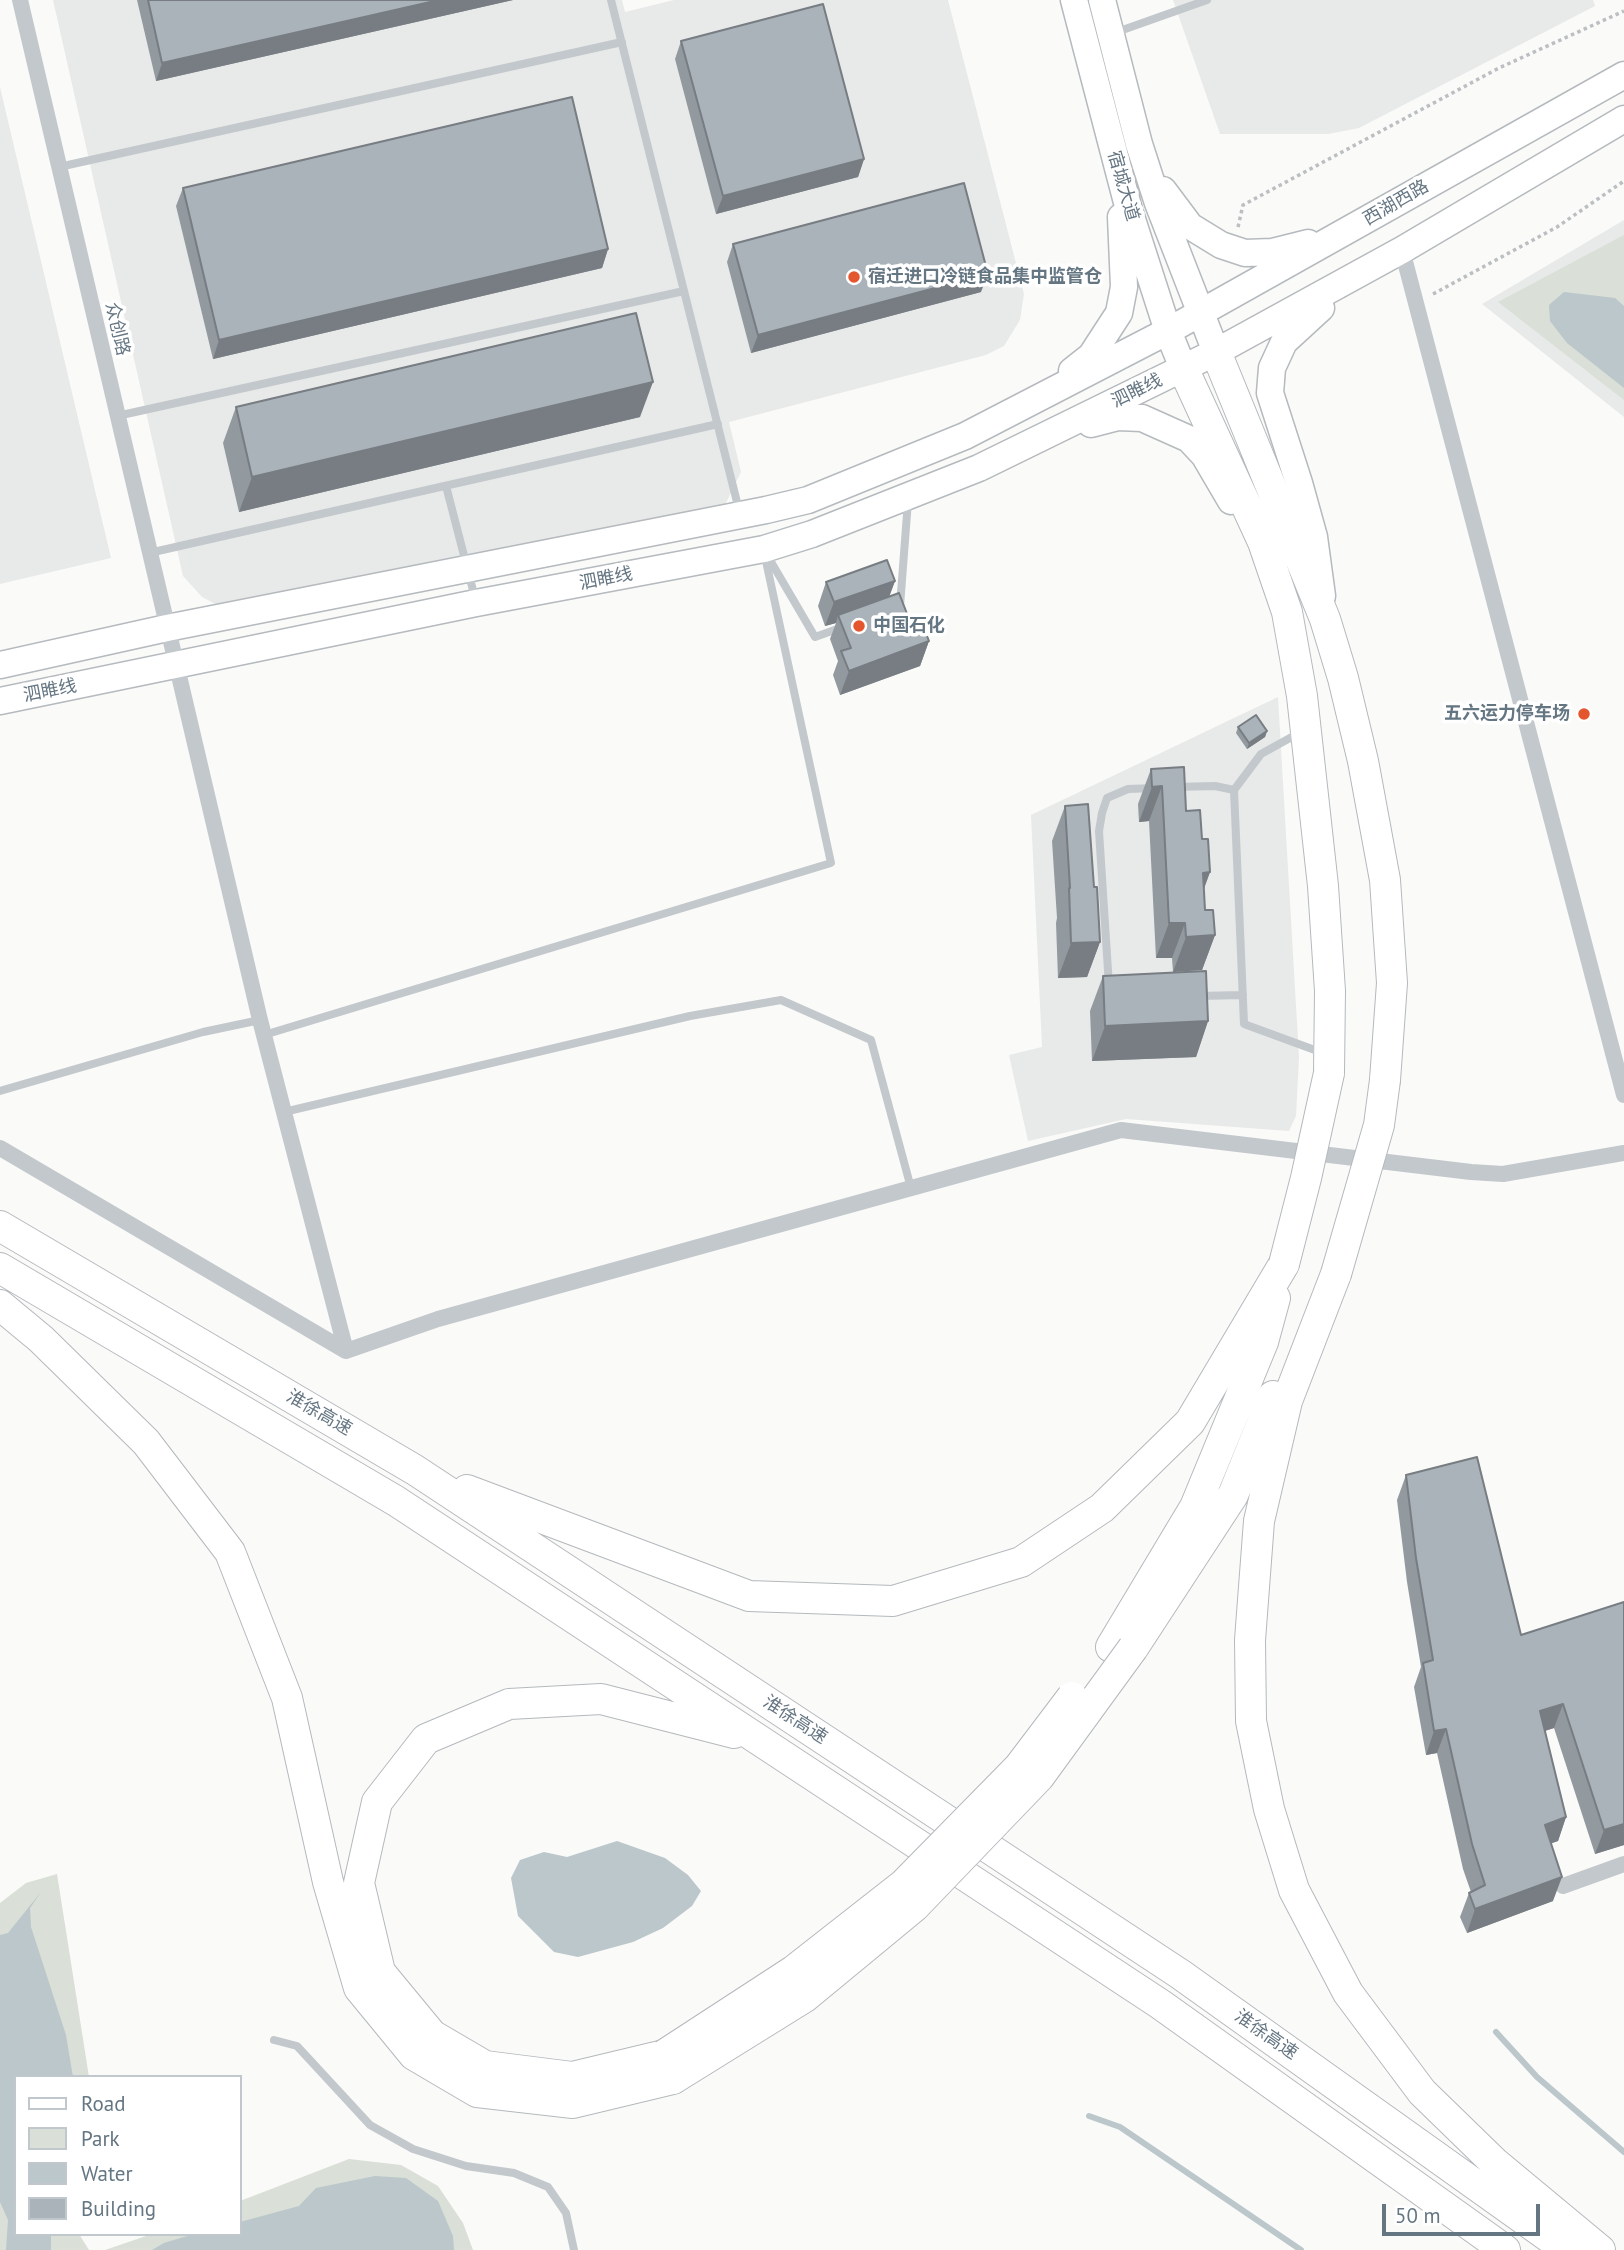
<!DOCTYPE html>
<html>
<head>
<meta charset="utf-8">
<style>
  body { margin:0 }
  #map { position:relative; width:1624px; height:2250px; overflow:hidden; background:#fafaf8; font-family:"PT Sans",sans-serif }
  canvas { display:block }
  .legend { position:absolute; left:14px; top:2075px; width:228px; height:161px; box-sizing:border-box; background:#fff; border:2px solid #c1c8cd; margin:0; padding:9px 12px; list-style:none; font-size:21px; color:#657683 }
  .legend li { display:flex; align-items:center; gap:14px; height:35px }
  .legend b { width:35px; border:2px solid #c1c8cd }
  .scale { position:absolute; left:1382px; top:2204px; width:158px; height:32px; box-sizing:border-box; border:4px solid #657683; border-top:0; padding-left:9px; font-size:21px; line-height:24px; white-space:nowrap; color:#657683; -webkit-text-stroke:5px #fff; paint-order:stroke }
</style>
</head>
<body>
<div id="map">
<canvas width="1624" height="2250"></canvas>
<ul class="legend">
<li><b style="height:9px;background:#fff"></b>Road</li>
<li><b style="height:19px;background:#dadfd7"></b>Park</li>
<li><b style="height:19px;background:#bbc7cb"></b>Water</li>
<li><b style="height:19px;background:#aab3b9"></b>Building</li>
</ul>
<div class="scale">50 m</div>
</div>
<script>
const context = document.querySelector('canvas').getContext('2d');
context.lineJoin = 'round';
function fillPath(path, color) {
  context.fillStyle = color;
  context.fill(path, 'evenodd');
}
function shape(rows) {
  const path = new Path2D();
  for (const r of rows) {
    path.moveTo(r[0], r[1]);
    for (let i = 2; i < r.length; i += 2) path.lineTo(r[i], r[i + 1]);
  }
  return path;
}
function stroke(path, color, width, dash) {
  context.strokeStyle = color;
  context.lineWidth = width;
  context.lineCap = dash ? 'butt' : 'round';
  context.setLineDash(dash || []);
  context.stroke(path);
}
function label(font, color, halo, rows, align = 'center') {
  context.font = font + ' "PT Sans","Noto Sans SC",sans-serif';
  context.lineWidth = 7;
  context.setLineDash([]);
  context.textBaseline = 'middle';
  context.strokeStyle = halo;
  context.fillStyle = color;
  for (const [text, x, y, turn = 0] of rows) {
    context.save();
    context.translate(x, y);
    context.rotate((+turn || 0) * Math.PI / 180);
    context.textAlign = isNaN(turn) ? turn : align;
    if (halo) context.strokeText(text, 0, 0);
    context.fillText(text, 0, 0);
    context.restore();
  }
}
fillPath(shape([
  [53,0,622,0,625,12,674,0,948,0,1024,294,1020,320,1004,346,986,355,729,422,741,472,722,511,223,608,202,597,183,576],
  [1173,0,1593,0,1595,6,1359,128,1328,134,1220,134],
  [0,87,111,558,0,584],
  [1624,220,1624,417,1482,304],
  [1278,697,1299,1057,1296,1116,1289,1131,1126,1119,1028,1141,1009,1055,1042,1047,1031,815]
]), '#e8e9e9');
fillPath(shape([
  [1624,235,1624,400,1498,302],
  [57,1874,89,2077,16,2077,16,2234,79,2234,89,2250,0,2250,0,1903,26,1883],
  [349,2159,401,2165,438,2186,463,2223,473,2250,105,2250,152,2234,240,2234,240,2201]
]), '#dadfd7');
fillPath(shape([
  [1564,292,1615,298,1624,306,1624,388,1567,343,1550,321,1549,305],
  [617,1841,665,1858,688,1875,701,1891,692,1906,663,1928,633,1942,578,1957,554,1952,518,1916,511,1878,520,1860,544,1852,567,1857],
  [41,1892,30,1908,31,1927,66,2035,73,2077,16,2077,16,2234,51,2234,51,2250,6,2250,8,2220,0,2202,0,1935,8,1933],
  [375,2176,406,2178,438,2201,453,2236,454,2250,152,2250,164,2243,194,2234,240,2234,240,2222,299,2206,316,2188]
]), '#bbc7cb');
stroke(shape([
  [1496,2032,1537,2077,1624,2152],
  [1089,2116,1120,2127,1301,2250]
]), '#bbc7cb', 6);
const primary = shape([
  [1074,0,1129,210,1168,331,1183,368],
  [1102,0,1139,144,1158,203,1216,352],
  [1163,190,1190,226,1221,245,1245,253,1272,252,1308,243],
  [1321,308,1284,342,1272,368,1270,393,1299,483,1314,537,1322,596],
  [1072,371,1091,356,1119,313,1124,287,1121,217],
  [1091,424,1118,417,1142,418,1189,439,1204,455,1231,501],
  [0,665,167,628,766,510,808,500,965,436,1168,331,1624,75],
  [0,701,476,603,764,549,812,534,979,468,1216,352,1402,250,1624,119]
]);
const highway = shape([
  [1216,352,1325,619,1343,678,1363,761,1385,880,1392,983,1385,1080],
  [1183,368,1263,542,1287,612,1302,696,1323,886,1330,991,1329,1073],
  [0,1226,415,1470,1180,1974,1567,2250],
  [0,1268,396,1501,1160,2004,1505,2250],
  [1336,1274,1287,1401,1259,1521,1250,1640,1251,1721,1269,1809,1294,1890,1348,1993,1422,2092,1494,2162,1600,2250],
  [0,1305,41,1339,146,1442,230,1552,287,1698,328,1882,359,1988,414,2055,477,2092,573,2103,673,2079],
  [467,1490,749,1596,893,1601,1021,1562,1102,1508,1190,1422,1284,1264],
  [1111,1647,1195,1507,1263,1342,1275,1298],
  [1133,1648,1233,1495,1273,1396],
  [664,2055,572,2077,485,2066,432,2035,380,1972,359,1883,377,1802,426,1739,509,1704,601,1699,734,1733]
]);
stroke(primary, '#b5babe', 29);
stroke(highway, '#b4b9bd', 32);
stroke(shape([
  [1238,227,1243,205,1499,68,1624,11],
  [1433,294,1557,227,1624,181]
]), '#bbbfc2', 3.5, [3.5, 3.5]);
stroke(shape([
  [611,0,739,510],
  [1114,33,1207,0],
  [59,167,622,42],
  [117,416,684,291],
  [446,486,475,598],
  [149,553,718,424],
  [767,555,815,637,843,627],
  [900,606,908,501],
  [1299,733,1261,754,1234,790,1244,1024,1323,1053],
  [1175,787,1215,786,1234,790],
  [1109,986,1099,831,1102,813,1107,798,1128,789,1155,788],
  [1199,996,1243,995],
  [264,1035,831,863,764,552],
  [0,1091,203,1032,260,1020],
  [284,1112,690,1016,781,1000,871,1040,911,1188],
  [274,2040,297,2046,370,2125,413,2149,466,2166,514,2173,548,2187,566,2213,574,2250]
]), '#c3c8cc', 8);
stroke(shape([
  [20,0,260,1020,346,1351,438,1319,1121,1130,1471,1172,1503,1174,1624,1153],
  [1402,250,1624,1095],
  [0,1148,346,1351],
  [1563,1886,1624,1864]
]), '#c3c8cc', 16);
stroke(primary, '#fff', 26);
stroke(highway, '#fff', 30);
const highwayBridge = shape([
  [1284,1264,1306,1178,1329,1073],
  [1336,1274,1379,1125,1385,1080],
  [664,2055,793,1971,904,1884,1019,1767,1072,1697],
  [673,2079,805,1997,914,1907,1039,1777,1133,1648]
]);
stroke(highwayBridge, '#b4b9bd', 32, []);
stroke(highwayBridge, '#fff', 30);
fillPath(shape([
  [137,0,513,0,156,81],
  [681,41,864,159,858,177,716,214,675,59],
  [183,188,608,249,602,268,213,359,176,206],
  [733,244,981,292,751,353,727,262],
  [236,407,640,417,239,512,223,443],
  [895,581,889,597,911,624,929,641,920,666,840,695,833,675,838,661,830,639,836,623,825,626,818,606,826,582],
  [1238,727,1267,731,1265,737,1247,749,1236,733],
  [1151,769,1186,811,1202,839,1210,872,1204,888,1205,910,1215,935,1202,970,1173,972,1172,958,1156,958,1149,821,1139,822,1138,804],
  [1065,806,1094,887,1100,942,1087,977,1058,978,1056,923,1057,918,1052,841],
  [1103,976,1208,1021,1196,1057,1092,1061,1090,1011],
  [1406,1475,1521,1635,1624,1602,1624,1845,1595,1854,1554,1728,1545,1731,1566,1817,1558,1841,1551,1843,1553,1901,1467,1933,1460,1917,1469,1893,1471,1892,1463,1869,1437,1753,1426,1755,1414,1687,1421,1667,1407,1582,1397,1500]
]), '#929a9f');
fillPath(shape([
  [439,0,513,0,156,81,162,63],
  [864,159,858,177,716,214,723,196],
  [608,249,602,268,213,359,219,340],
  [988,274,981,292,751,353,758,335],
  [653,382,640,417,239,512,252,477],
  [895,581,886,605,838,615,836,623,825,626,834,602],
  [929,641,920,666,840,695,849,671],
  [1267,731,1265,737,1247,749,1249,743],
  [1162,786,1149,821,1139,822,1152,787],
  [1210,872,1197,908,1203,873],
  [1169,923,1185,923,1172,958,1156,958],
  [1215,935,1202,970,1173,972,1186,937],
  [1100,942,1087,977,1058,978,1071,943],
  [1208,1021,1196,1057,1092,1061,1105,1026],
  [1563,1704,1554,1728,1531,1735,1540,1711],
  [1446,1729,1437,1753,1426,1755,1434,1731],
  [1566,1817,1558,1841,1536,1849,1545,1825],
  [1624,1824,1624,1845,1595,1854,1604,1830],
  [1562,1877,1553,1901,1467,1933,1475,1909]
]), '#777d82');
const building = shape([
  [148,0,439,0,162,63,148,0],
  [823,4,864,159,723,196,681,41,823,4],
  [572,97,608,249,219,340,183,188,572,97],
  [964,183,988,274,758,335,733,244,964,183],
  [636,313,653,382,252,477,236,407,636,313],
  [887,560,895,581,834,602,826,582,887,560],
  [899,593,911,624,921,621,929,641,849,671,841,651,851,648,838,615,899,593],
  [1256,715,1267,731,1249,743,1238,727,1256,715],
  [1184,767,1186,811,1200,810,1202,839,1208,839,1210,872,1203,873,1205,910,1213,910,1215,935,1186,937,1185,923,1169,923,1162,786,1152,787,1151,769,1184,767],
  [1088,804,1094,887,1097,887,1100,942,1071,943,1069,888,1070,888,1065,806,1088,804],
  [1206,971,1208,1021,1105,1026,1103,976,1206,971],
  [1477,1457,1521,1635,1624,1602,1624,1824,1604,1830,1563,1704,1540,1711,1566,1817,1545,1825,1562,1877,1475,1909,1469,1893,1485,1885,1472,1844,1446,1729,1434,1731,1423,1663,1433,1660,1416,1558,1406,1475,1477,1457]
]);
fillPath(building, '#aab3b9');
stroke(building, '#777d82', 2);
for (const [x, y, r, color] of [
  [854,277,7,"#e4572e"],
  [859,626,7,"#e4572e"],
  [1584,714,7,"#e4572e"]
]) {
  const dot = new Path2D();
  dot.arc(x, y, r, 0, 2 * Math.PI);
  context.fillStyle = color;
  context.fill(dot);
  stroke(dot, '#fff', 2.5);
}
label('18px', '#657683', '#fff', [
  ["宿城大道",1123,186,74],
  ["西湖西路",1396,203,-30],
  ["众创路",117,329,77],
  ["泗睢线",1137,391,-26],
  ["泗睢线",606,579,-11],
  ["泗睢线",50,691,-11],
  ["淮徐高速",319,1413,30],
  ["淮徐高速",795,1720,33],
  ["淮徐高速",1266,2035,35]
]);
label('bold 18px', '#657683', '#fff', [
  ["宿迁进口冷链食品集中监管仓",868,277],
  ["中国石化",873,626],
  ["五六运力停车场",1570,714,"right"]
], 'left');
</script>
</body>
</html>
